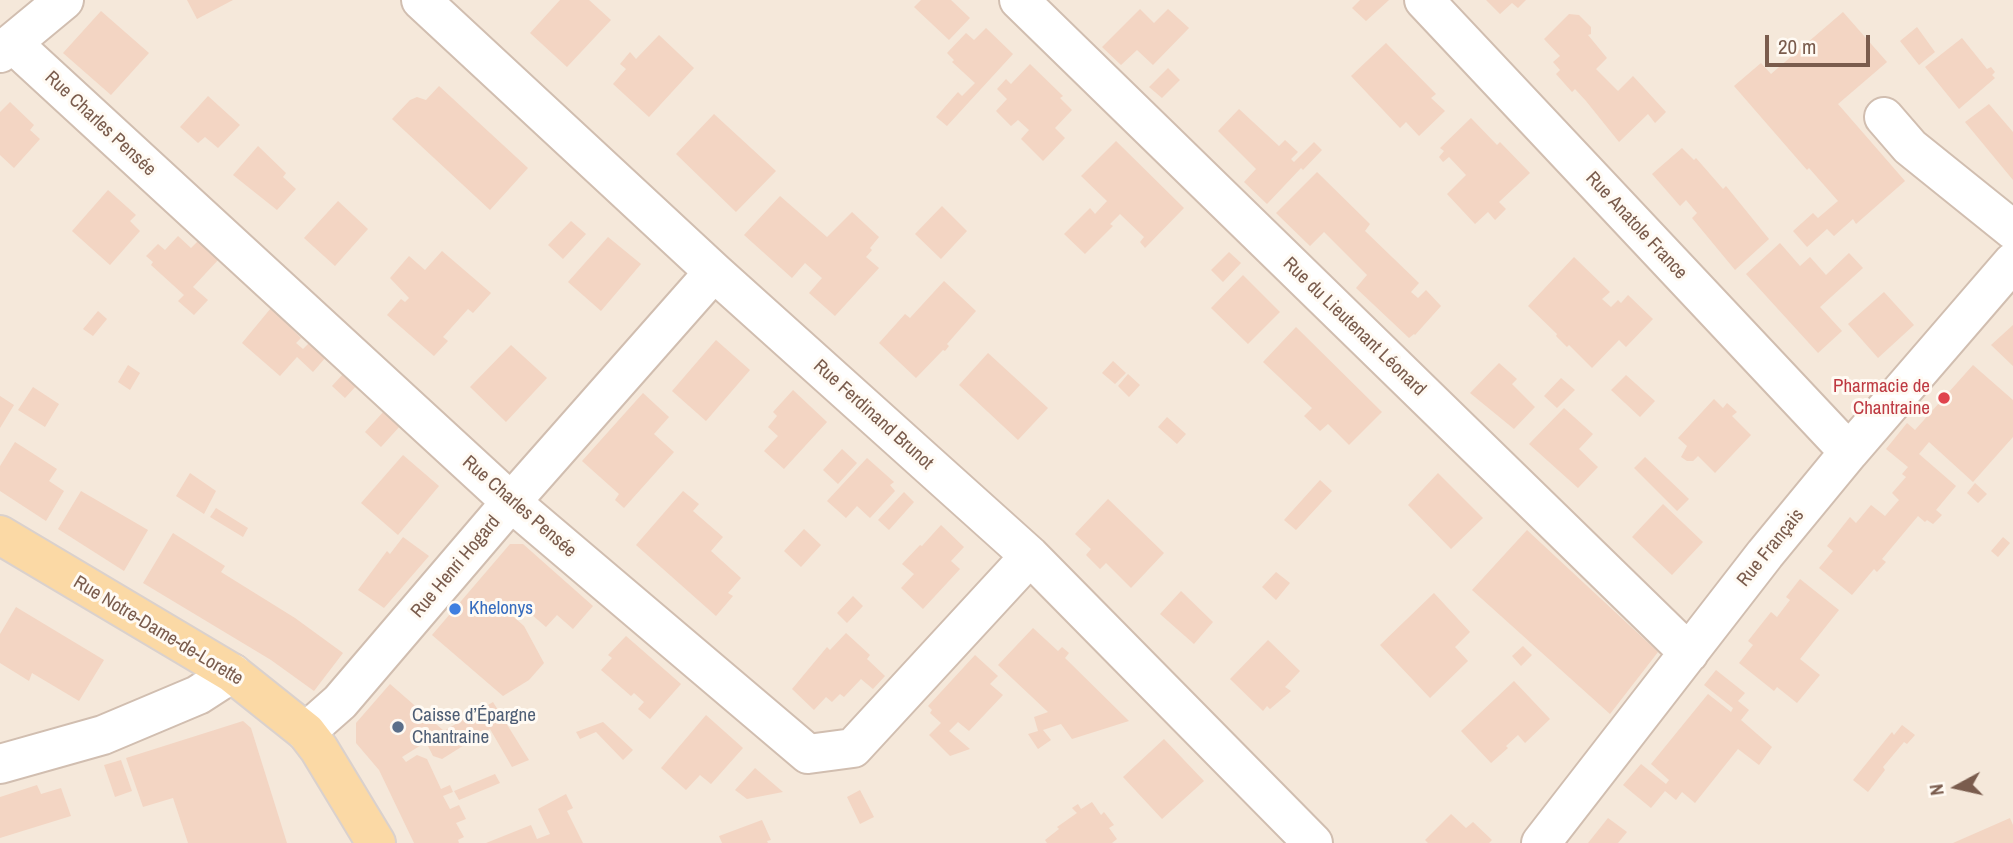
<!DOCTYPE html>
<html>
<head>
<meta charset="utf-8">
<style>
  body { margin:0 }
  #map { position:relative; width:2013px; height:843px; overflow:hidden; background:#fdf6ec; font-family:"Archivo Narrow",sans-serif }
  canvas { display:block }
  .north { position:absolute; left:1922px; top:752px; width:70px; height:70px; -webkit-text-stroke:5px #fffaf3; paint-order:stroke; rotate:262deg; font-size:19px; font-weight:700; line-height:28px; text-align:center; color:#7a5c4d }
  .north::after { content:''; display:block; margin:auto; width:24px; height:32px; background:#7a5c4d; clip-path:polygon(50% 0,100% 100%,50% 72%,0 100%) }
  .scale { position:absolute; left:1765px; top:35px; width:105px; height:32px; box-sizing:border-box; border:4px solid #7a5c4d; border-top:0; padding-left:9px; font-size:21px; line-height:24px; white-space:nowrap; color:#7a5c4d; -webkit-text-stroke:5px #fffaf3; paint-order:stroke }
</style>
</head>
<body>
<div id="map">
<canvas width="2013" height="843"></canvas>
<div class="north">N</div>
<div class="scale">20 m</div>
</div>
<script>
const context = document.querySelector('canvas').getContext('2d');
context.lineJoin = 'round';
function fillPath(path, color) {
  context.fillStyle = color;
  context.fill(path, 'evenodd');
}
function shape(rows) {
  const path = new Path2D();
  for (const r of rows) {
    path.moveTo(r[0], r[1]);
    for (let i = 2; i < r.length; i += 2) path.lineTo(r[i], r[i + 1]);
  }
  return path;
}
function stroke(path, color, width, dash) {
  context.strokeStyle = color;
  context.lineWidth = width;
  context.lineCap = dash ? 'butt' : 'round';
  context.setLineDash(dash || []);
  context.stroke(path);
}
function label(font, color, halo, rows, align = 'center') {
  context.font = font + ' "Archivo Narrow",sans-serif';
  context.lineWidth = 6;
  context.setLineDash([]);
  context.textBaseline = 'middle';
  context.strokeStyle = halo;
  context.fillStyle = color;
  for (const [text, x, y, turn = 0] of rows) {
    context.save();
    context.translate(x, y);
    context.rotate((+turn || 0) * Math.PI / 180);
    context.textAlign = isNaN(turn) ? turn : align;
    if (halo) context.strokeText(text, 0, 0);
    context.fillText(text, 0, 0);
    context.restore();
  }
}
fillPath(shape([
  [0,0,2013,0,2013,843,0,843]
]), '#f5e8da');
fillPath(shape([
  [187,0,233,0,197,19],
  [560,0,589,0,611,20,567,67,530,33],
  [921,0,951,0,970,18,949,40,914,7],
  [1360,0,1389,0,1366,21,1352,8],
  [1486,0,1526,0,1518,8,1512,3,1500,14],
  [1140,9,1154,23,1168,9,1189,28,1153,65,1137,50,1121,65,1102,47],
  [101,11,149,53,111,95,63,53],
  [1843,12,1887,62,1838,104,1905,181,1856,224,1853,219,1834,236,1827,229,1807,247,1793,231,1813,213,1818,218,1838,201,1809,168,1807,170,1734,86,1761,63,1771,74],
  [1569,14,1579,15,1591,27,1591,34,1588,35,1607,58,1596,69,1618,91,1633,76,1666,112,1655,123,1648,114,1619,142,1586,101,1575,89,1572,92,1556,74,1560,70,1553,62,1560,56,1544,39],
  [1917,27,1935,52,1919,65,1900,41],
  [986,28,1013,54,947,126,936,117,958,92,962,96,975,83,952,62,954,60,947,53,966,33,974,40],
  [659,35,694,68,649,117,613,84,626,69,620,64,630,52,636,59],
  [1962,38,1987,69,1991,67,1995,72,1992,75,1995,78,1959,109,1925,67],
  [1386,43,1436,94,1431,98,1445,111,1419,136,1406,122,1400,128,1351,76],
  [1030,64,1063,96,1060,98,1072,110,1055,128,1065,138,1043,161,1021,139,1029,130,1018,120,1011,126,996,111,1007,99,997,89,1006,79,1011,84],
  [1168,68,1180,80,1162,98,1149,87],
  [439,86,528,168,490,210,392,119,410,100,417,97,426,100],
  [208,96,240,125,218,148,205,137,198,143,180,127],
  [10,102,34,125,30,130,40,139,14,168,0,155,0,112],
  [1989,104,2013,132,2013,180,1965,122],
  [1239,109,1279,146,1285,140,1298,152,1291,159,1294,162,1314,142,1322,150,1303,170,1301,168,1267,204,1244,182,1256,169,1218,131],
  [714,114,776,171,736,212,676,154],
  [1471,118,1497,145,1500,142,1530,173,1499,202,1506,209,1495,220,1488,212,1475,224,1447,194,1466,175,1449,157,1443,162,1439,157,1444,151,1440,148],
  [1116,141,1184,208,1145,248,1140,242,1144,237,1120,214,1110,224,1113,226,1085,254,1064,234,1090,208,1095,214,1107,201,1081,176],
  [258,146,286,173,283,177,296,189,277,210,233,175],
  [1682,148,1694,160,1696,158,1723,189,1726,186,1769,239,1735,270,1692,218,1697,213,1686,200,1680,206,1652,174],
  [1317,172,1370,224,1365,231,1419,283,1411,292,1418,298,1426,290,1441,306,1415,335,1414,334,1409,338,1356,288,1367,275,1324,232,1310,246,1276,213],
  [108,190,136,215,130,221,140,231,110,265,72,231],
  [780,196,827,237,852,212,879,237,870,248,872,250,866,257,879,268,835,316,809,293,822,278,805,263,792,278,744,235],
  [338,201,368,229,335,266,304,238],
  [942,206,967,231,941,259,915,234],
  [571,221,586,234,563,259,548,245],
  [178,236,191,248,198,241,218,260,193,287,208,300,194,315,178,301,184,295,151,265,153,262,146,256,158,244,165,250],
  [608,237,641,264,601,311,568,282],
  [1780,243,1800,266,1810,257,1826,275,1849,253,1863,268,1820,307,1842,331,1818,353,1746,274],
  [442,251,491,293,473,313,468,309,443,337,448,341,434,356,387,315,401,299,405,302,409,298,390,278,409,256,425,270],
  [1229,252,1241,263,1223,282,1211,270],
  [1574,257,1610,292,1602,299,1611,307,1618,300,1621,303,1628,295,1653,319,1626,347,1619,340,1592,368,1569,345,1567,347,1556,336,1557,334,1528,306],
  [1243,275,1280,312,1248,344,1211,308],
  [944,281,976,311,947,344,949,346,945,351,943,350,916,378,879,343,905,314,910,318],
  [1884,292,1914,325,1878,358,1848,324],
  [271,308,301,338,296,343,303,349,310,342,326,357,313,372,297,357,280,376,242,343],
  [98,311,107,319,93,336,83,329],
  [2013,325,2013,366,1991,345],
  [1296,327,1382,412,1349,445,1328,424,1320,431,1304,416,1312,408,1263,362],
  [716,340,750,370,706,421,672,391],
  [511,345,547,378,506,422,470,387],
  [988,353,1048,408,1018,440,959,385],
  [1113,361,1126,373,1115,384,1102,373],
  [1499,363,1517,379,1512,384,1535,407,1514,429,1470,393],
  [128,365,140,373,130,390,118,382],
  [1973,365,2013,400,2013,437,1973,482,1929,442,1919,454,1956,486,1936,510,1942,515,1933,524,1927,520,1925,522,1918,516,1882,559,1886,562,1877,572,1874,569,1852,595,1819,568,1833,551,1827,546,1850,517,1856,523,1871,505,1885,516,1899,500,1892,493,1906,477,1902,474,1908,467,1886,449,1907,423,1915,430],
  [344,373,357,385,345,398,332,386],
  [1128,374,1140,385,1129,397,1118,386],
  [1626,375,1655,401,1640,417,1611,390],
  [1561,378,1575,390,1557,408,1544,396],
  [33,387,59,404,45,427,18,410],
  [793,390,827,422,784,469,764,451,778,436,768,427,777,416,773,412],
  [643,393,669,417,654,434,674,452,624,508,615,500,619,494,582,461],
  [0,396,14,405,0,428],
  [1714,399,1723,408,1727,403,1737,412,1732,416,1751,435,1715,473,1698,456,1693,461,1687,461,1681,457,1687,446,1678,438],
  [1564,408,1593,434,1579,449,1598,467,1578,488,1529,444],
  [385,410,401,425,381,447,365,432],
  [1167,417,1186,434,1177,444,1158,427],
  [15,442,57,469,49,481,64,491,46,521,0,491,0,466],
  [842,449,857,463,838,484,823,470],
  [403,455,439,486,398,535,361,503],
  [1645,457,1689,499,1677,511,1634,468],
  [867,458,894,482,890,485,895,491,870,518,857,506,846,518,827,501],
  [190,473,216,491,204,514,176,496],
  [1438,473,1483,518,1451,549,1408,505],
  [1320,480,1332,491,1296,530,1284,520],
  [1975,483,1987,494,1978,503,1967,493],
  [81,491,148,530,124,571,58,529],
  [683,491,699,504,693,511,723,537,711,551,741,578,728,593,733,596,716,616,636,545],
  [904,492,914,502,889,530,878,520],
  [1108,499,1164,553,1131,588,1106,563,1100,569,1086,555,1091,549,1075,534],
  [1663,504,1703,542,1672,575,1632,537],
  [216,508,248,528,243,537,210,517],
  [941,525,964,547,951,561,960,569,923,609,901,588,914,574,902,564,920,545,922,546],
  [804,529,821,545,801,567,784,551],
  [1527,530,1658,652,1610,714,1472,590],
  [173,533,225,566,221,572,295,618,343,653,314,691,271,660,143,583],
  [403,537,429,556,384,608,358,590,387,551,390,554],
  [2003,537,2010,543,1998,557,1991,551],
  [510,544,523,544,593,606,573,629,557,615,546,627,516,601,507,611,524,626,544,663,529,680,503,696,432,635],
  [1276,572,1290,583,1276,600,1262,587],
  [1800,579,1839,610,1800,659,1820,675,1797,703,1777,687,1774,691,1739,663,1753,645,1748,641,1771,612,1777,617,1790,600,1786,597],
  [1181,591,1213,622,1194,644,1160,614],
  [1434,593,1470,632,1455,647,1468,661,1430,698,1380,645],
  [853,596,863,606,847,623,837,613],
  [16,607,104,660,79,701,32,673,29,681,0,663,0,634],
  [1033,628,1058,651,1062,647,1069,653,1065,658,1129,721,1072,739,1061,724,1043,730,1051,740,1038,749,1028,734,1038,731,1034,717,1048,712,998,665],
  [846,633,870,655,867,659,885,676,873,689,861,679,844,697,840,694,832,702,826,697,814,710,792,689,827,647,830,650],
  [626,636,681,684,650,719,638,709,644,702,634,693,631,696,601,670,612,658,608,655],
  [1268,640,1300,671,1285,687,1291,691,1270,709,1267,706,1263,711,1230,679],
  [1523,646,1532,655,1521,666,1512,656],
  [975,655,998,676,990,684,1003,695,969,731,958,722,949,731,970,749,950,756,929,735,941,723,930,713,932,710,928,706],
  [1716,670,1745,693,1738,701,1749,710,1741,720,1772,747,1759,765,1738,749,1695,803,1682,792,1676,800,1665,791,1651,808,1623,785,1641,764,1666,784,1669,780,1651,764,1708,694,1731,712,1733,708,1704,685],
  [1514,681,1550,719,1525,743,1518,735,1506,746,1508,748,1491,763,1461,731],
  [390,684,444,731,493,702,529,760,512,767,490,729,442,759,433,756,426,742,402,757,406,762,417,755,427,759,441,789,450,785,453,792,443,796,450,809,459,805,466,819,456,823,464,837,458,840,459,843,414,843,379,770,356,743,356,723],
  [706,715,743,748,711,784,700,775,686,790,661,768],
  [243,721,251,728,287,843,188,843,173,798,143,807,126,758],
  [603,722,633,750,623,760,596,732,580,739,576,732],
  [1902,725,1915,735,1907,744,1904,742,1883,767,1885,770,1868,792,1853,780,1892,732,1894,735],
  [1164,739,1204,781,1162,819,1123,777],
  [121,760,132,791,115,797,104,765],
  [755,768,783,792,747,799,735,790],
  [495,774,500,783,459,800,454,791],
  [37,785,41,794,61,788,71,816,0,838,0,797],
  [860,790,874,817,860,824,847,797],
  [566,794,573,808,567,811,583,843,486,843,531,825,537,839,550,834,538,809],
  [1092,802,1101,815,1104,812,1114,825,1109,828,1117,839,1112,843,1047,843,1045,840,1059,829,1057,827,1077,813,1072,808,1078,804,1081,809],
  [1451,814,1466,828,1473,822,1492,840,1489,843,1428,843,1425,840],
  [1608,818,1627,832,1618,843,1588,843],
  [2010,818,2013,825,2013,843,1953,843],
  [762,820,771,840,767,841,768,843,722,843,719,836]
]), '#f3d5c3');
const minor = shape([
  [421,0,714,272,1030,556,1313,843],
  [1019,0,1689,653],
  [1424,0,1849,452],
  [12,43,511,502,808,754,853,748,1030,556],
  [0,53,64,0],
  [1884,117,1910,147,2013,230],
  [306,732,340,702,511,502,714,272],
  [0,764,103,735,198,695,232,673],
  [1541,843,1765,554,1849,452,2013,262]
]);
const major = shape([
  [0,535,232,673,306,732,319,749,376,843]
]);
stroke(minor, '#d1beb0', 42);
stroke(major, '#dad1cd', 42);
stroke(minor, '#fff', 38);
stroke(major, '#fbd9a5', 38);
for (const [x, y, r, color] of [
  [1944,398,7,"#e0444e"],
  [455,609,7,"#3f7fe0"],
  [398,727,7,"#5c6f8a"]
]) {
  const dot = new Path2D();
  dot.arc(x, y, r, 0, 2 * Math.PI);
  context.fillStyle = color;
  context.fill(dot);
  stroke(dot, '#fffaf3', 2.5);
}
label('19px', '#7a5c4d', '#fffaf3', [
  ["Rue Charles Pensée",100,124,43],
  ["Rue Anatole France",1636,226,47],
  ["Rue du Lieutenant Léonard",1354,327,44],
  ["Rue Ferdinand Brunot",873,415,42],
  ["Rue Charles Pensée",519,507,41],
  ["Rue Français",1771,548,-51],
  ["Rue Henri Hogard",456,567,-50],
  ["Rue Notre-Dame-de-Lorette",158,631,31]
]);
label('19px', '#be3a42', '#fffaf3', [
  ["Pharmacie de",1930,387],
  ["Chantraine",1930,409]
], 'right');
label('19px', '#366cbe', '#fffaf3', [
  ["Khelonys",469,609]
], 'left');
label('19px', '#4e5e75', '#fffaf3', [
  ["Caisse d’Épargne",412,716],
  ["Chantraine",412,738]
], 'left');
</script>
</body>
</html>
